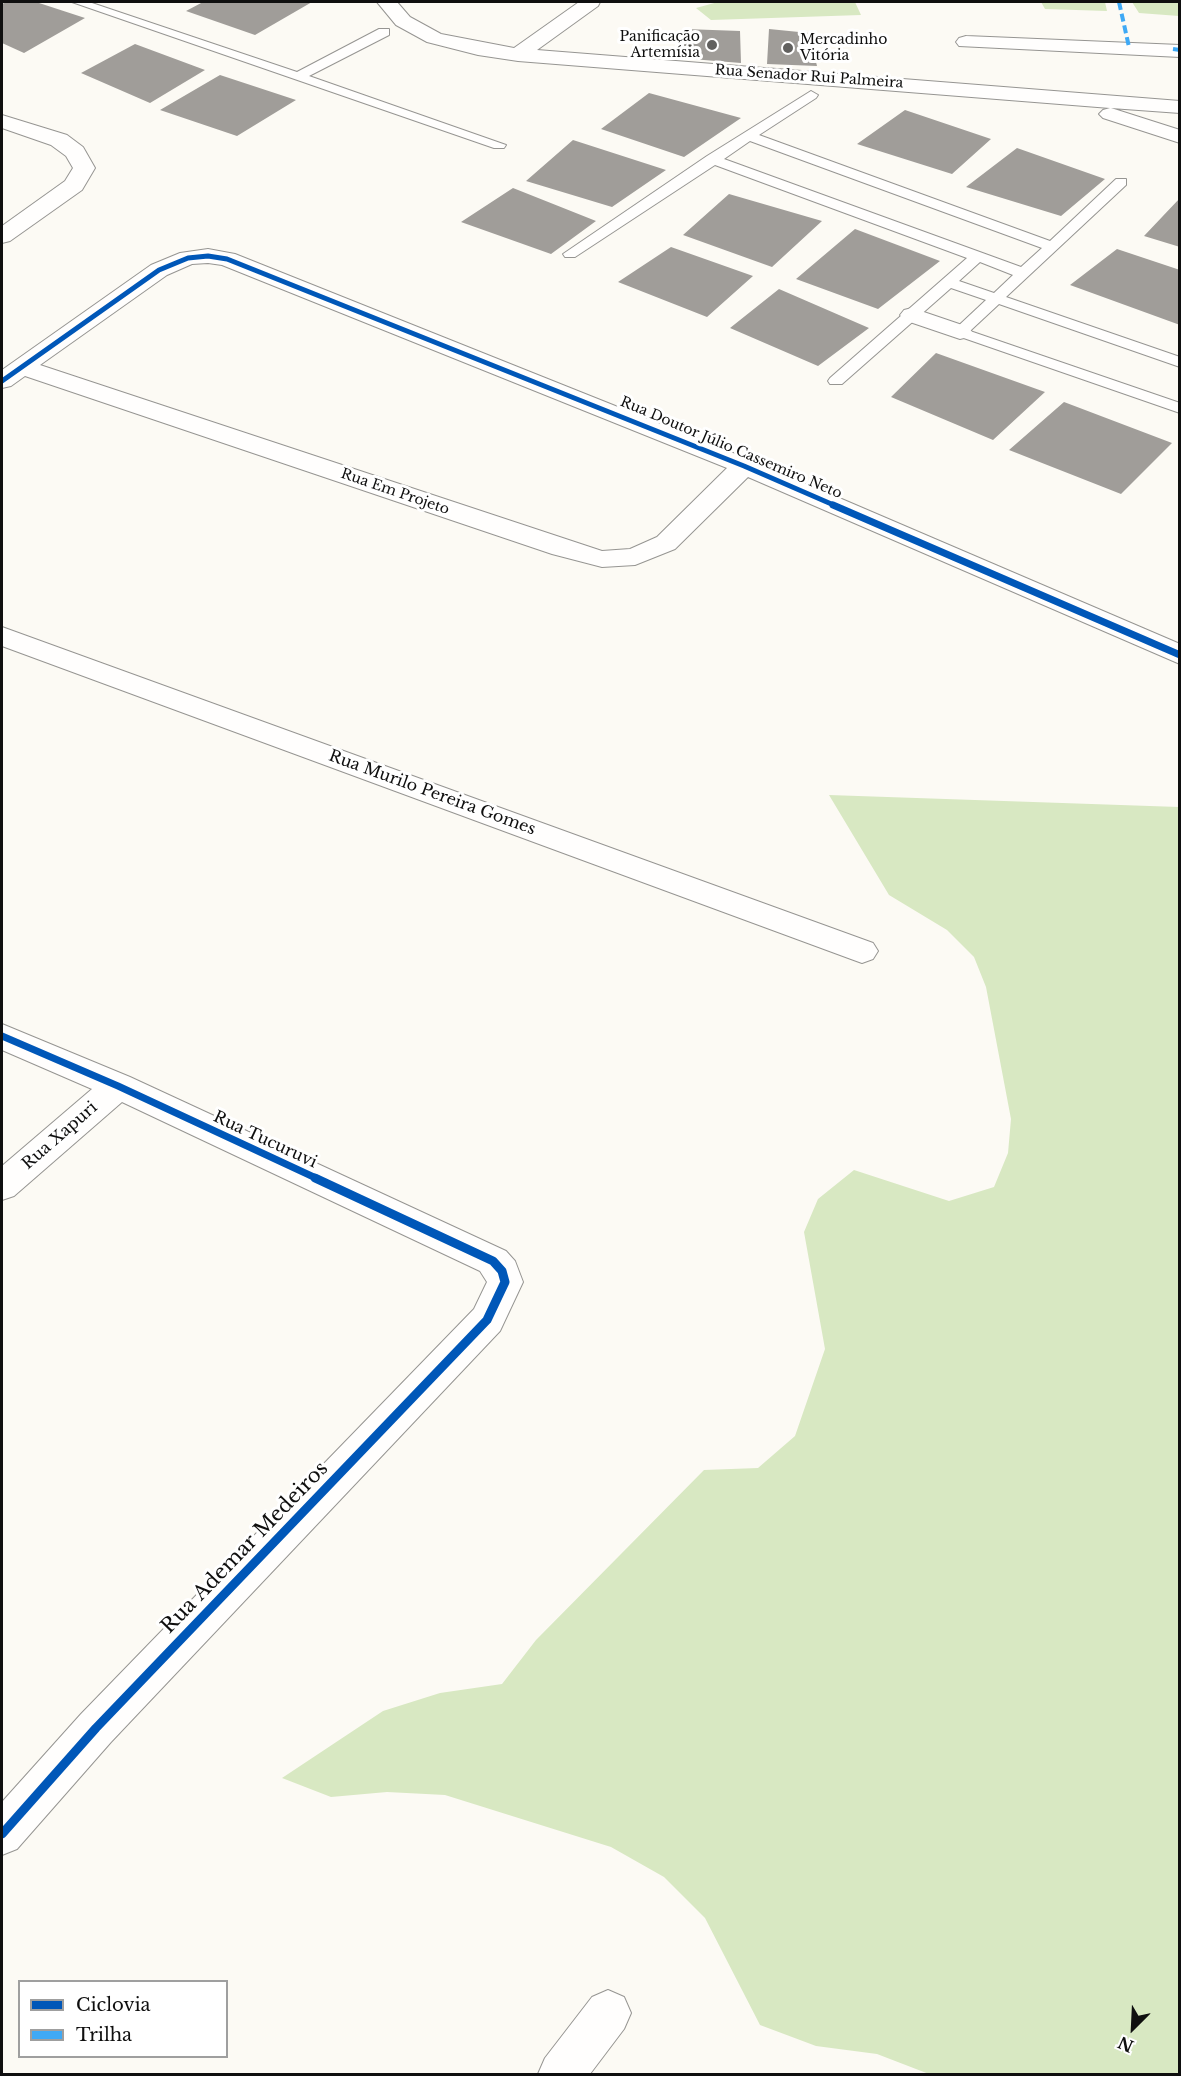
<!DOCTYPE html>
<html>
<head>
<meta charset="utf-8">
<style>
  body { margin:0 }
  #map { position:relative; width:1181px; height:2076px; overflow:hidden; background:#fcfaf4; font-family:"Libre Baskerville",serif }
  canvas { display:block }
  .frame { position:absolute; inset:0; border:3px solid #0f0f0f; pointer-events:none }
  .legend { position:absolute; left:18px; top:1980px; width:210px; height:78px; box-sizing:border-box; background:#fff; border:2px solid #9f9f9f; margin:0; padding:8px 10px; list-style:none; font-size:18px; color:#0f0f0f }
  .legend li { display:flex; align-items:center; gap:12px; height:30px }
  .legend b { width:30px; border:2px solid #9f9f9f }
  .north { position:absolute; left:1103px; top:1998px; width:60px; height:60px; -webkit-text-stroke:4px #fff; paint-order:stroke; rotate:204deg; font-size:16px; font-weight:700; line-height:24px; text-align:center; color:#0f0f0f }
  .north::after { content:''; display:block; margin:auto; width:21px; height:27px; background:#0f0f0f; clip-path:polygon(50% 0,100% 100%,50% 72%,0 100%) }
</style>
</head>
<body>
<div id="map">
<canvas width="1181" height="2076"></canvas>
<div class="frame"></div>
<ul class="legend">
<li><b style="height:8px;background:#0057b8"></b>Ciclovia</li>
<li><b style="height:8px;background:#3fa9f5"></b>Trilha</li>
</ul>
<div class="north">N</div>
</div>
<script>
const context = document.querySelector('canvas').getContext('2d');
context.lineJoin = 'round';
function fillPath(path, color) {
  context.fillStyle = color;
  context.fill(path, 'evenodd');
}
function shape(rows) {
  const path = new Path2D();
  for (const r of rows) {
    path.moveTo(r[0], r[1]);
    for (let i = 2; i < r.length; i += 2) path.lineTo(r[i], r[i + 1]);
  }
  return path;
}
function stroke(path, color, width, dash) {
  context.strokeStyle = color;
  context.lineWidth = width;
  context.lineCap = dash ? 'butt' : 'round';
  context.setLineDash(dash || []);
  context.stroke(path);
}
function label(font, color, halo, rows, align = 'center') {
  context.font = font + ' "Libre Baskerville",serif';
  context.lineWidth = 6;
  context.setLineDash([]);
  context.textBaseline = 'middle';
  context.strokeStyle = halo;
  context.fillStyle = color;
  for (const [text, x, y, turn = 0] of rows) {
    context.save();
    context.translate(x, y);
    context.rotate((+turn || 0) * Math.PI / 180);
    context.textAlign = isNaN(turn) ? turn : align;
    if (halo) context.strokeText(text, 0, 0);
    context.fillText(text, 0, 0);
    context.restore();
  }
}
fillPath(shape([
  [718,2,855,2,861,15,711,20,696,8],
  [1041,2,1105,2,1107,11,1045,9],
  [1132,2,1179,2,1179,16,1139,13],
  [829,795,1179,807,1179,2074,929,2074,877,2054,816,2046,760,2025,705,1918,664,1877,611,1847,445,1795,387,1792,331,1797,282,1778,383,1711,440,1693,502,1684,536,1640,704,1470,758,1468,795,1436,825,1349,804,1232,818,1199,854,1170,949,1201,994,1187,1008,1153,1011,1119,986,987,974,957,947,930,889,895]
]), '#d8e8c2');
fillPath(shape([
  [7,2,36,2,85,18,24,53,2,43,2,4],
  [203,2,312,2,255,35,186,11],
  [685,29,740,31,741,63,679,58],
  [769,29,809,33,817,66,767,64],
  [135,44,205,70,150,103,81,73],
  [220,75,296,100,237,136,160,110],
  [649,93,741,118,684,157,601,129],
  [905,110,991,139,952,174,857,144],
  [573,140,666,170,612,207,526,181],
  [1017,148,1105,179,1061,216,966,187],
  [513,188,596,221,551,254,461,222],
  [729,194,822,221,772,267,683,235],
  [1180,198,1180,247,1144,236],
  [855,229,940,261,878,309,796,279],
  [671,247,753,276,707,317,618,282],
  [1117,249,1180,270,1180,325,1070,285],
  [779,289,869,328,818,366,730,328],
  [936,353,1045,392,993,440,891,397],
  [1064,402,1172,443,1121,494,1009,450]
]), '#a09d99');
const service = shape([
  [72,2,89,2,297,72,379,29,389,29,389,35,309,76,506,145,504,148,494,148,72,2],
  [811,91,818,95,816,98,759,135,1050,241,1116,179,1126,179,1126,185,1006,297,1180,357,1180,367,999,304,970,331,1180,403,1180,413,955,335,952,332,955,329,986,300,951,288,842,384,830,384,828,381,830,378,967,258,715,165,575,257,565,257,563,254,707,156,811,91],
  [750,141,1042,248,1021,267,724,159,750,141],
  [980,262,1013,275,994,293,959,281,980,262]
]);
const minor = shape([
  [377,2,397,2,410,17,441,34,514,48,579,2,600,2,598,6,537,50,1180,101,1180,113,1111,108,1180,130,1180,143,1103,118,1099,114,1103,110,1110,108,518,61,478,55,427,42,396,25,377,2],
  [966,36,1180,45,1180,57,959,46,956,42,959,38,966,36],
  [2,115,67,135,83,147,95,168,82,190,10,241,2,243,2,226,65,181,73,168,66,156,51,145,2,128,2,115],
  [208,249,235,254,753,461,1180,644,1180,664,748,477,675,549,635,565,602,567,552,554,25,376,11,386,2,388,2,370,151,265,180,253,208,249],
  [208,263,222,265,727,468,657,537,630,549,602,551,40,365,167,275,192,264,208,263],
  [912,308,968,327,972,332,968,337,960,339,904,320,900,315,904,310,912,308],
  [2,627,873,943,878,951,873,959,862,963,851,959,2,646,2,627],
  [2,1024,130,1077,506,1251,515,1261,523,1282,500,1331,111,1742,17,1849,2,1855,2,1802,81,1714,474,1309,487,1282,480,1271,122,1102,14,1196,2,1200,2,1166,92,1089,2,1050,2,1024],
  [608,1990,624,1997,631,2013,624,2029,590,2074,538,2074,545,2058,592,1997,608,1990]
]);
stroke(service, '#969592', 2);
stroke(minor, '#969592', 2);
fillPath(service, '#fffefd');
fillPath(minor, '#fffefd');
stroke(shape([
  [1119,2,1129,47],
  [1173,49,1180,50]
]), '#3fa9f5', 4, [8, 4]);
stroke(shape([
  [2,381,159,270,188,258,208,256,227,259,744,466,836,506]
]), '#0057b8', 5);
stroke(shape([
  [833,505,1180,655],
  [2,1036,118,1086,318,1179]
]), '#0057b8', 7);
stroke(shape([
  [2,1834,96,1728,487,1320,505,1282,502,1271,493,1261,315,1178]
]), '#0057b8', 9);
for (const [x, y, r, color] of [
  [712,45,6,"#62615f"],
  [788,48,6,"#62615f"]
]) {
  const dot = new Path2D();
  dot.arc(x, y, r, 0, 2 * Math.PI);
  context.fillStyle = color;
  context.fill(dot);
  stroke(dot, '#fff', 2);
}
label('14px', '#0f0f0f', '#fff', [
  ["Panificação",700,37],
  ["Artemísia",700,53],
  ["Mercadinho",800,40,"left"],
  ["Vitória",800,56,"left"]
], 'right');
label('14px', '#0f0f0f', '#fff', [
  ["Rua Senador Rui Palmeira",809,77,4],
  ["Rua Doutor Júlio Cassemiro Neto",731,448,23],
  ["Rua Em Projeto",395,492,19]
]);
label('16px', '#0f0f0f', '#fff', [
  ["Rua Murilo Pereira Gomes",432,793,20],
  ["Rua Xapuri",60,1136,-41],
  ["Rua Tucuruvi",265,1140,25]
]);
label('20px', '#0f0f0f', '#fff', [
  ["Rua Ademar Medeiros",245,1548,-46]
]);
</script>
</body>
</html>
